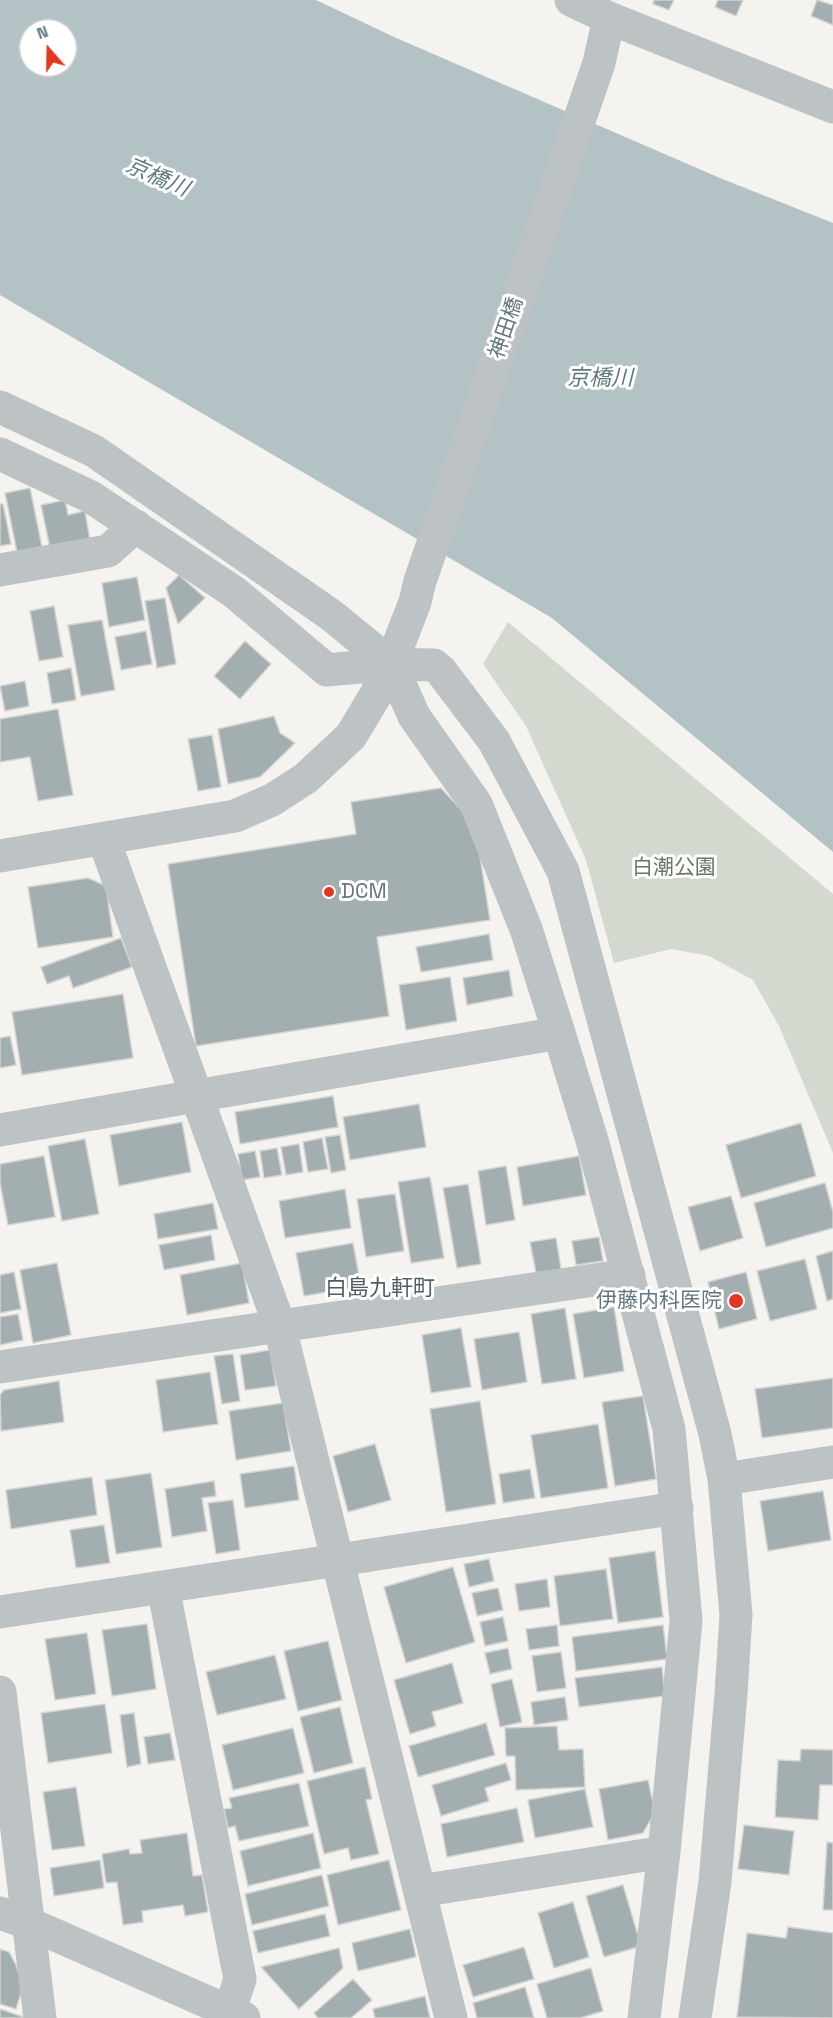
<!DOCTYPE html>
<html>
<head>
<meta charset="utf-8">
<style>
  body { margin:0 }
  #map { position:relative; width:833px; height:2018px; overflow:hidden; background:#f4f3ef; font-family:"Space Grotesk",sans-serif }
  canvas { display:block }
  .north { position:absolute; left:18px; top:18px; width:60px; height:60px; box-sizing:border-box; background:#fff; border:2px solid #c1c9cc; border-radius:50%; rotate:340deg; font-size:16px; font-weight:700; line-height:24px; text-align:center; color:#637780 }
  .north::after { content:''; display:block; margin:auto; width:21px; height:27px; background:#e03823; clip-path:polygon(50% 0,100% 100%,50% 72%,0 100%) }
</style>
</head>
<body>
<div id="map">
<canvas width="833" height="2018"></canvas>
<div class="north">N</div>
</div>
<script>
const context = document.querySelector('canvas').getContext('2d');
context.lineJoin = 'round';
function fillPath(path, color) {
  context.fillStyle = color;
  context.fill(path, 'evenodd');
}
function shape(rows) {
  const path = new Path2D();
  for (const r of rows) {
    path.moveTo(r[0], r[1]);
    for (let i = 2; i < r.length; i += 2) path.lineTo(r[i], r[i + 1]);
  }
  return path;
}
function stroke(path, color, width, dash) {
  context.strokeStyle = color;
  context.lineWidth = width;
  context.lineCap = dash ? 'butt' : 'round';
  context.setLineDash(dash || []);
  context.stroke(path);
}
function label(font, color, halo, rows, align = 'center') {
  context.font = font + ' "Space Grotesk","Noto Sans JP",sans-serif';
  context.lineWidth = 6;
  context.setLineDash([]);
  context.textBaseline = 'middle';
  context.strokeStyle = halo;
  context.fillStyle = color;
  for (const [text, x, y, turn = 0] of rows) {
    context.save();
    context.translate(x, y);
    context.rotate((+turn || 0) * Math.PI / 180);
    context.textAlign = isNaN(turn) ? turn : align;
    if (halo) context.strokeText(text, 0, 0);
    context.fillText(text, 0, 0);
    context.restore();
  }
}
fillPath(shape([
  [508,622,833,894,833,1153,779,1026,753,980,709,956,671,949,614,963,586,860,526,726,483,664]
]), '#d3d9cf');
fillPath(shape([
  [0,0,316,0,394,37,720,178,833,223,833,852,552,618,0,295],
  [30,30,66,30,66,66,30,66]
]), '#b3c2c4');
const building = shape([
  [654,0,674,0,669,10,653,4,654,0],
  [718,0,743,0,736,16,715,7,718,0],
  [817,0,833,5,833,25,811,16,817,0],
  [30,488,42,547,17,552,5,493,30,488],
  [65,500,68,515,85,511,90,540,50,548,41,505,65,500],
  [0,504,3,504,11,544,0,546,0,504],
  [179,575,205,598,178,624,166,588,179,575],
  [137,577,145,620,109,627,102,583,137,577],
  [165,598,176,664,157,668,145,601,165,598],
  [54,606,63,657,39,661,30,611,54,606],
  [102,620,115,690,81,696,68,625,102,620],
  [146,631,152,664,121,670,115,637,146,631],
  [245,641,271,664,240,699,214,676,245,641],
  [71,668,76,700,52,704,47,673,71,668],
  [25,681,29,706,5,711,0,686,25,681],
  [58,709,73,795,38,801,30,757,0,762,0,719,58,709],
  [274,716,280,733,295,743,260,777,228,784,218,729,274,716],
  [212,735,221,787,198,791,188,739,212,735],
  [441,788,475,825,490,920,377,937,389,1016,196,1046,168,864,356,834,351,802,441,788],
  [88,878,106,886,113,937,38,948,28,887,88,878],
  [489,934,493,960,421,972,416,947,489,934],
  [121,938,132,967,73,988,69,976,47,984,41,967,121,938],
  [509,970,513,996,467,1005,463,978,509,970],
  [450,977,457,1021,406,1030,399,985,450,977],
  [123,994,133,1058,22,1075,12,1012,123,994],
  [10,1036,16,1065,0,1068,0,1038,10,1036],
  [333,1096,338,1127,240,1144,235,1112,333,1096],
  [419,1104,426,1147,350,1160,343,1117,419,1104],
  [182,1122,191,1172,119,1186,110,1135,182,1122],
  [801,1123,816,1176,741,1198,726,1145,801,1123],
  [340,1135,346,1170,331,1173,325,1137,340,1135],
  [322,1138,328,1169,308,1172,303,1142,322,1138],
  [85,1139,99,1214,62,1221,48,1146,85,1139],
  [299,1144,303,1172,286,1175,281,1147,299,1144],
  [277,1148,282,1175,264,1178,260,1151,277,1148],
  [255,1151,260,1177,242,1180,238,1154,255,1151],
  [44,1156,55,1217,8,1225,0,1183,0,1164,44,1156],
  [579,1156,586,1195,523,1206,517,1167,579,1156],
  [506,1166,515,1220,486,1225,478,1171,506,1166],
  [430,1177,444,1258,411,1263,398,1182,430,1177],
  [825,1183,833,1212,833,1228,766,1247,754,1203,825,1183],
  [468,1184,481,1264,457,1268,443,1188,468,1184],
  [345,1189,351,1228,285,1238,279,1201,345,1189],
  [395,1194,404,1251,366,1257,357,1199,395,1194],
  [731,1196,743,1238,700,1251,688,1207,731,1196],
  [213,1203,218,1229,158,1239,154,1214,213,1203],
  [211,1235,215,1260,164,1270,159,1245,211,1235],
  [599,1237,603,1261,576,1265,572,1241,599,1237],
  [556,1238,561,1269,536,1273,530,1242,556,1238],
  [353,1243,361,1286,304,1296,296,1253,353,1243],
  [833,1251,833,1299,827,1301,816,1256,833,1251],
  [805,1259,817,1309,770,1321,757,1271,805,1259],
  [57,1263,71,1335,33,1343,20,1270,57,1263],
  [242,1263,249,1303,187,1315,180,1275,242,1263],
  [14,1272,21,1309,0,1313,0,1275,14,1272],
  [746,1272,757,1319,719,1329,708,1282,746,1272],
  [614,1307,624,1371,584,1378,573,1314,614,1307],
  [565,1308,576,1379,542,1384,531,1314,565,1308],
  [18,1314,23,1340,0,1345,0,1317,18,1314],
  [461,1328,471,1387,431,1393,422,1335,461,1328],
  [519,1332,527,1382,482,1390,474,1339,519,1332],
  [270,1350,276,1386,245,1390,240,1355,270,1350],
  [233,1354,240,1401,222,1404,214,1356,233,1354],
  [210,1372,218,1424,163,1432,156,1380,210,1372],
  [833,1378,833,1428,762,1438,755,1389,833,1378],
  [59,1381,64,1422,1,1431,0,1395,4,1390,59,1381],
  [643,1396,656,1479,615,1486,602,1402,643,1396],
  [480,1401,496,1504,446,1512,430,1409,480,1401],
  [283,1403,291,1451,236,1460,229,1411,283,1403],
  [598,1424,608,1488,541,1498,531,1435,598,1424],
  [375,1444,391,1500,348,1512,333,1456,375,1444],
  [294,1466,299,1500,245,1508,240,1474,294,1466],
  [530,1469,535,1498,503,1503,499,1474,530,1469],
  [151,1473,162,1547,116,1554,105,1480,151,1473],
  [92,1477,97,1515,11,1529,6,1490,92,1477],
  [214,1481,216,1496,202,1498,207,1531,172,1537,165,1489,214,1481],
  [823,1491,831,1540,768,1551,760,1501,823,1491],
  [233,1500,240,1550,216,1554,208,1503,233,1500],
  [104,1525,110,1563,76,1568,70,1530,104,1525],
  [655,1551,663,1617,618,1623,609,1558,655,1551],
  [489,1559,494,1581,469,1587,464,1564,489,1559],
  [453,1567,475,1642,406,1663,384,1587,453,1567],
  [606,1569,613,1619,560,1626,554,1576,606,1569],
  [547,1579,550,1607,519,1611,515,1584,547,1579],
  [498,1588,503,1610,477,1616,472,1593,498,1588],
  [503,1617,508,1641,485,1646,480,1622,503,1617],
  [147,1624,156,1689,112,1696,102,1630,147,1624],
  [557,1625,559,1646,529,1650,526,1629,557,1625],
  [663,1625,667,1659,576,1671,572,1637,663,1625],
  [87,1633,96,1694,55,1700,45,1639,87,1633],
  [328,1641,342,1700,298,1711,284,1651,328,1641],
  [508,1648,512,1669,490,1674,485,1653,508,1648],
  [561,1652,566,1688,537,1692,532,1656,561,1652],
  [275,1655,286,1699,217,1715,206,1672,275,1655],
  [452,1663,463,1703,432,1712,436,1726,410,1734,394,1680,452,1663],
  [662,1667,665,1696,579,1707,575,1678,662,1667],
  [512,1679,522,1722,500,1727,491,1684,512,1679],
  [565,1697,568,1720,534,1725,531,1702,565,1697],
  [105,1704,112,1753,48,1763,41,1713,105,1704],
  [340,1707,353,1763,314,1773,300,1717,340,1707],
  [134,1713,141,1764,127,1767,120,1715,134,1713],
  [486,1723,495,1755,418,1777,409,1746,486,1723],
  [557,1726,559,1750,583,1749,585,1787,516,1790,515,1756,506,1756,505,1728,557,1726],
  [293,1728,304,1773,233,1790,222,1745,293,1728],
  [170,1733,175,1760,148,1764,144,1737,170,1733],
  [801,1749,833,1750,833,1785,820,1785,818,1820,775,1817,778,1760,800,1761,801,1749],
  [506,1763,511,1780,485,1788,489,1801,441,1816,432,1785,506,1763],
  [365,1767,372,1799,366,1800,379,1854,351,1860,348,1848,324,1854,307,1781,365,1767],
  [648,1780,655,1812,643,1833,608,1840,599,1789,648,1780],
  [299,1783,309,1826,239,1841,235,1826,228,1828,224,1809,232,1808,229,1798,299,1783],
  [76,1787,85,1846,52,1850,43,1792,76,1787],
  [585,1789,593,1827,535,1838,528,1800,585,1789],
  [517,1808,524,1842,447,1857,441,1824,517,1808],
  [744,1825,794,1831,789,1875,738,1869,744,1825],
  [187,1833,193,1876,202,1875,208,1912,185,1916,183,1905,142,1911,143,1922,123,1925,117,1882,106,1883,102,1854,129,1849,130,1854,142,1853,140,1840,187,1833],
  [313,1833,321,1868,248,1886,240,1851,313,1833],
  [827,1842,833,1843,833,1910,823,1910,827,1842],
  [100,1860,104,1888,54,1896,50,1868,100,1860],
  [389,1860,401,1910,338,1925,327,1875,389,1860],
  [322,1875,329,1906,252,1925,245,1894,322,1875],
  [623,1885,641,1946,604,1957,586,1896,623,1885],
  [573,1902,589,1957,554,1968,538,1913,573,1902],
  [325,1914,330,1936,258,1953,253,1931,325,1914],
  [788,1927,833,1933,833,2018,737,2017,747,1933,786,1938,788,1927],
  [410,1929,416,1957,358,1971,352,1943,410,1929],
  [524,1947,534,1979,473,1997,463,1965,524,1947],
  [339,1948,343,1968,299,2009,261,1967,339,1948],
  [0,1949,9,1952,16,1965,23,1987,16,2009,0,2004,0,1949],
  [591,1968,603,2011,580,2018,547,2018,537,1984,591,1968],
  [353,1979,372,2000,351,2018,318,2018,314,2013,353,1979],
  [525,1987,534,2018,477,2018,473,2003,525,1987],
  [425,1996,430,2018,375,2018,373,2009,425,1996],
  [0,2009,23,2017,23,2018,0,2018,0,2009]
]);
fillPath(building, '#a3aeb1');
stroke(building, '#d5d4d2', 1.5);
stroke(shape([
  [571,0,609,18,833,107],
  [0,407,94,451,331,615,391,664,434,665,441,671,494,741,563,871,715,1434,724,1479,736,1615,731,1694,715,1882,695,2018],
  [0,454,91,497,234,592,327,670,391,664,414,716,476,804,526,929,559,1033,592,1140,669,1429,686,1621,664,1852,644,2018],
  [0,570,108,551,136,526],
  [104,840,279,1324,451,2018],
  [0,856,235,816,272,800,306,778,351,736,375,696,391,664,415,602,420,581,599,63,609,18],
  [0,1130,559,1033],
  [0,1367,629,1275],
  [724,1479,833,1462],
  [163,1587,240,1979,230,2010],
  [0,1612,677,1508],
  [0,1692,40,2018],
  [420,1891,664,1852],
  [0,1913,28,1923,244,2018]
]), '#bdc2c4', 33);
for (const [x, y, r, color] of [
  [329,892,6,"#e03823"],
  [736,1301,8,"#e03823"]
]) {
  const dot = new Path2D();
  dot.arc(x, y, r, 0, 2 * Math.PI);
  context.fillStyle = color;
  context.fill(dot);
  stroke(dot, '#fff', 2);
}
label('21px', '#637780', '#fff', [
  ["神田橋",507,328,-71]
]);
label('21px', '#697862', '#fff', [
  ["白潮公園",674,868]
]);
label('21px', '#637780', '#fff', [
  ["DCM",341,892],
  ["伊藤内科医院",722,1301,"right"]
], 'left');
label('italic 22px', '#5f797e', '#fff', [
  ["京橋川",157,178,23],
  ["京橋川",600,379]
]);
label('22px', '#515f65', '#fff', [
  ["白島九軒町",380,1289]
]);
</script>
</body>
</html>
